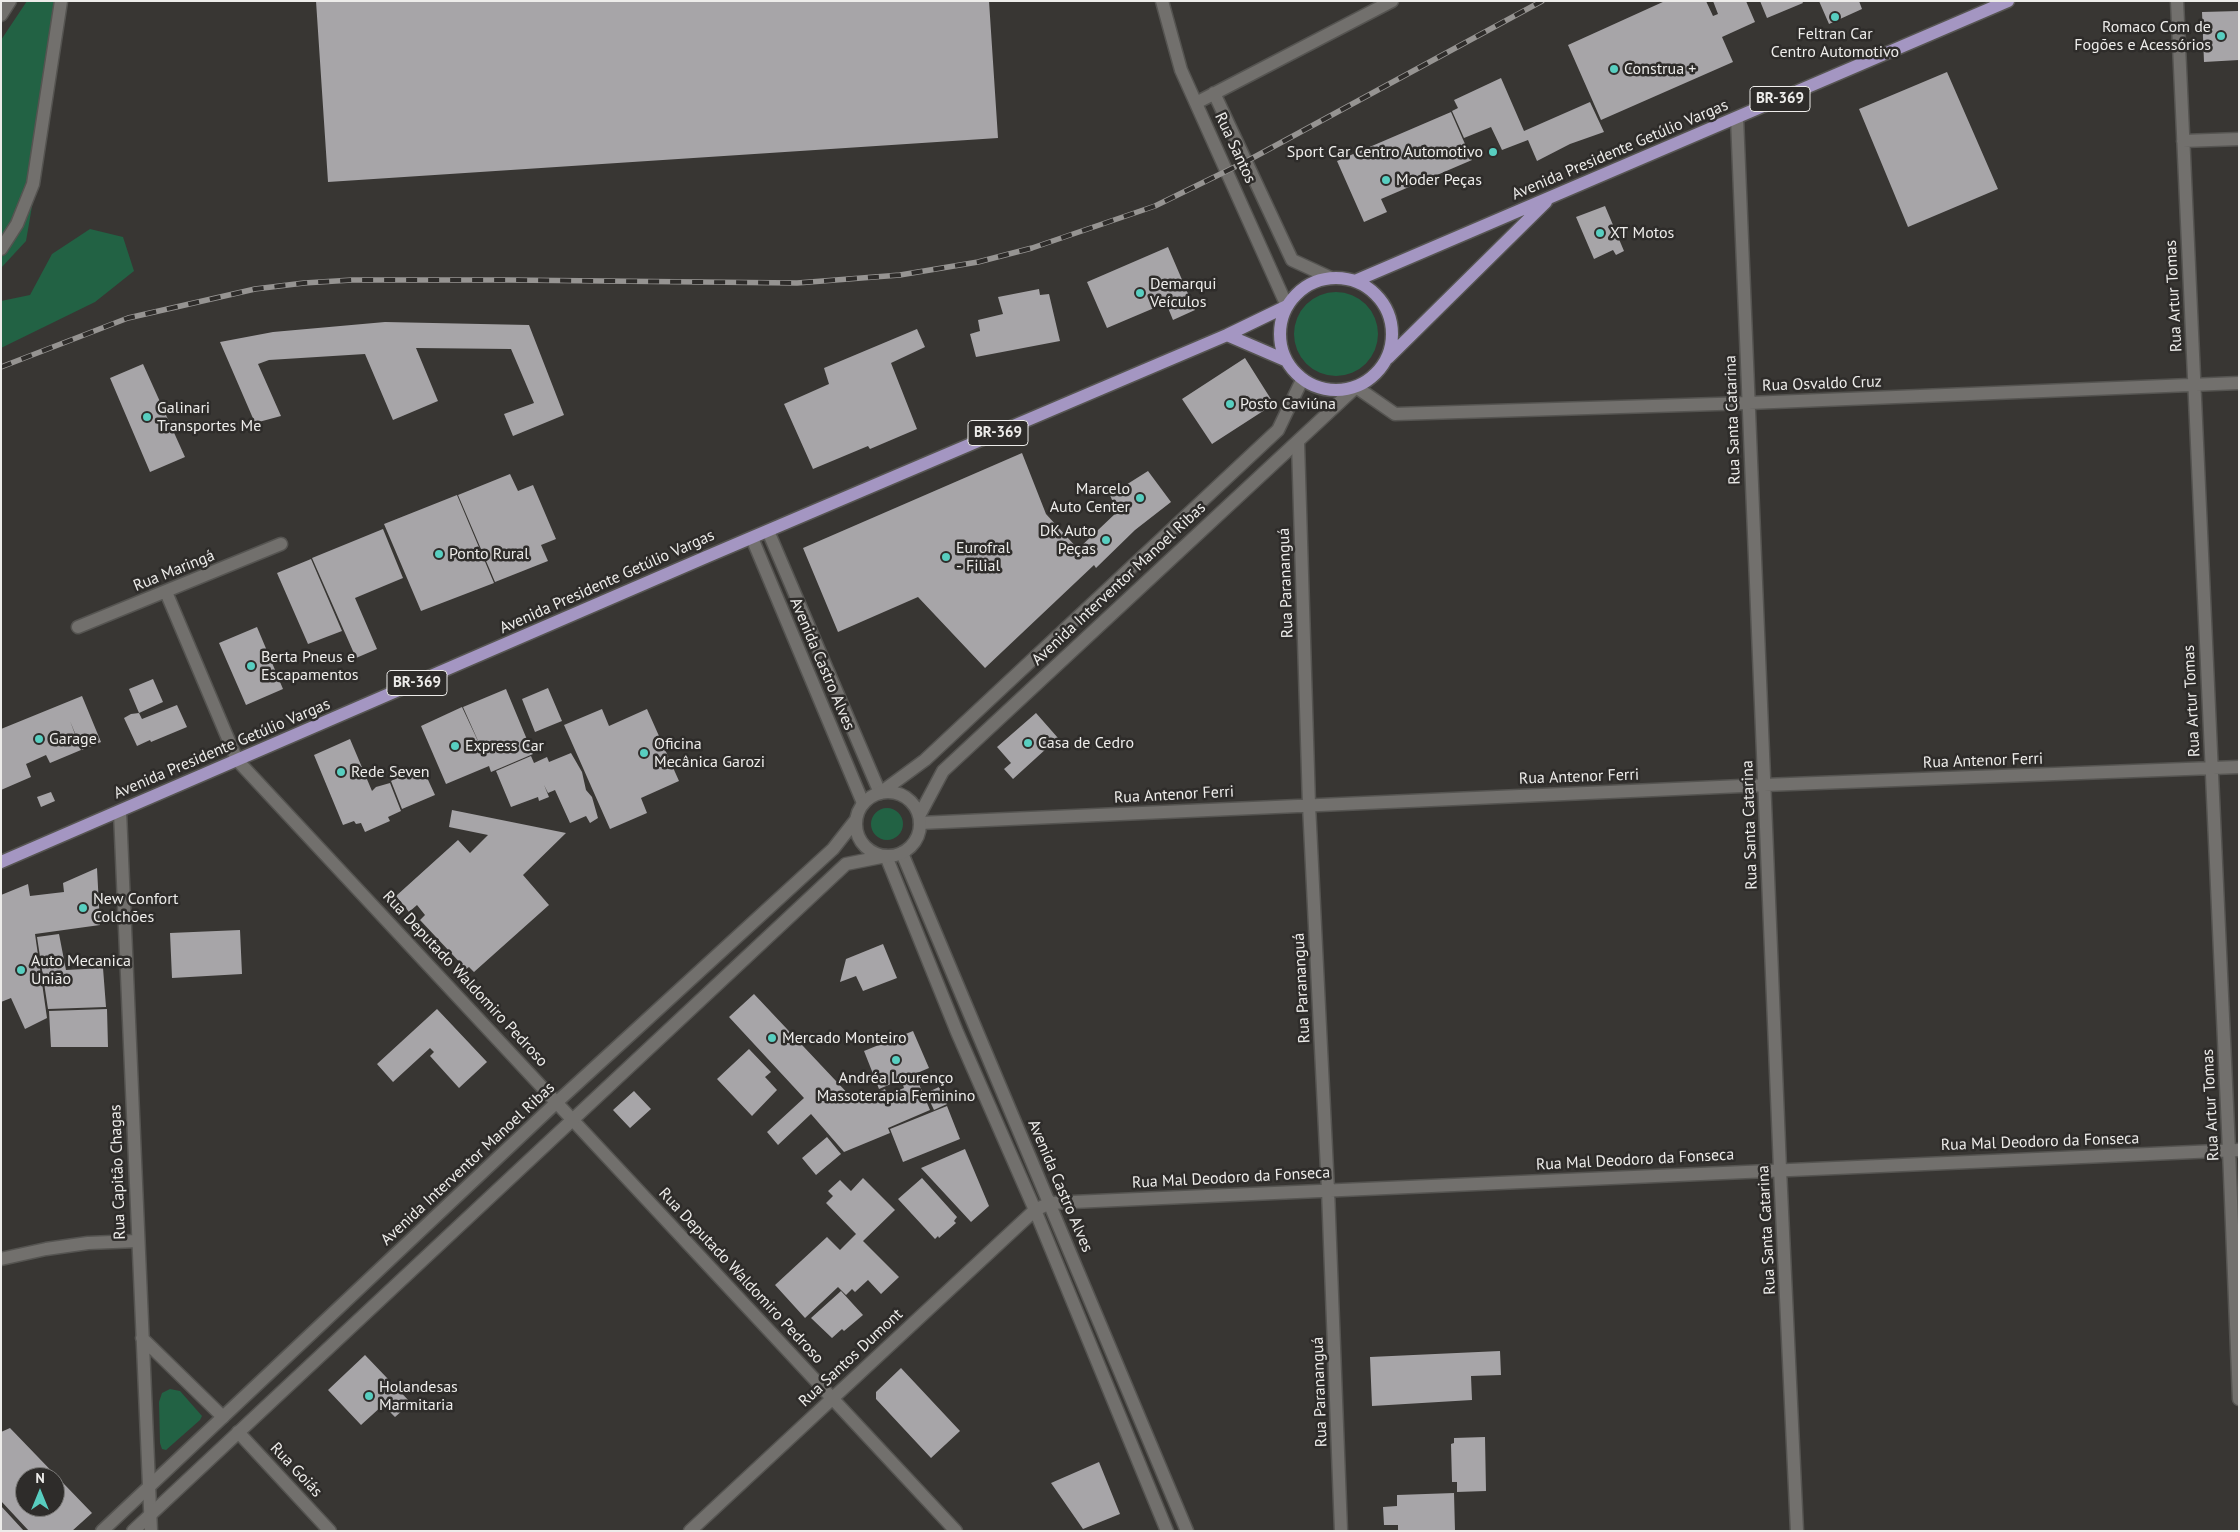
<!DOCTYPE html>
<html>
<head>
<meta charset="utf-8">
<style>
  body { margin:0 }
  #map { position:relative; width:2240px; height:1532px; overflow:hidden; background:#383633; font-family:"PT Sans",sans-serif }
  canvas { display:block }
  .frame { position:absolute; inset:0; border:2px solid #edecea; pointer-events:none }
  .north { position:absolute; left:15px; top:1467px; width:50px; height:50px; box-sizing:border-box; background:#2e2c2a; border:1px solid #7a7977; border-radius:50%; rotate:0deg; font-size:14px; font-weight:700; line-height:20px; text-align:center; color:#edecea }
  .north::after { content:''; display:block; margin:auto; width:18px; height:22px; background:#58cec0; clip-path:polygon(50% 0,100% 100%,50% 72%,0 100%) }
</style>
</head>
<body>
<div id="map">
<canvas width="2240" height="1532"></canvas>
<div class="frame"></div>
<div class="north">N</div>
</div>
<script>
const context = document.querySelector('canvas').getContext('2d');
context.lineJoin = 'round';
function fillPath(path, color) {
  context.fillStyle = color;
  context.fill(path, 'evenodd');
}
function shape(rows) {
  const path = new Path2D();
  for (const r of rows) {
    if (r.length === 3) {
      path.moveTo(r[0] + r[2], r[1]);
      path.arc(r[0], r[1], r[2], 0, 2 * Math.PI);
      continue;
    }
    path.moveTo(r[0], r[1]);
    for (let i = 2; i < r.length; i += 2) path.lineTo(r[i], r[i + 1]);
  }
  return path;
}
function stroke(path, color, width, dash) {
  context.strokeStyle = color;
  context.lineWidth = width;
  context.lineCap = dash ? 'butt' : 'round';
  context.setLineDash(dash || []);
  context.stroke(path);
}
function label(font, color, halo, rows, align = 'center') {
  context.font = font + ' "PT Sans",sans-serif';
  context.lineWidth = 5;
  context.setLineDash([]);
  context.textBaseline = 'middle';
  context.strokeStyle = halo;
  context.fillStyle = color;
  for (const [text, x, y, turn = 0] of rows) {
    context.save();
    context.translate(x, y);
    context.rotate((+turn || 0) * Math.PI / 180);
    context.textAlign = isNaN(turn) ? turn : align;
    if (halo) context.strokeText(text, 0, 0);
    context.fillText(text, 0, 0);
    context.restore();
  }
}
fillPath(shape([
  [27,1,55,1,52,91,26,241,1,268,1,40],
  [90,229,123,237,134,271,95,302,1,348,1,301,30,295,52,254],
  [1336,334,42],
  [887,824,16],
  [170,1389,180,1391,202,1416,200,1420,166,1450,162,1449,160,1443,159,1402,162,1393]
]), '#226244');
fillPath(shape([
  [316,1,989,1,998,138,328,182],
  [1665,1,1706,1,1713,16,1718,14,1713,1,1746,1,1755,22,1722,37,1733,62,1601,120,1568,45],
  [1760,1,1802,1,1803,3,1767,18],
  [1819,1,1859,1,1862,9,1829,24],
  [2239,11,2239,60,2204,62,2202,12],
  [1947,72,1998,189,1908,227,1859,109],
  [1501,78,1524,131,1590,102,1604,132,1570,144,1537,161,1528,140,1502,150,1491,127,1464,138,1452,111,1458,108,1454,100],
  [1451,112,1472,160,1381,199,1387,212,1364,222,1337,161],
  [1605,206,1624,251,1616,255,1613,250,1594,259,1576,217],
  [1168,247,1195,310,1173,320,1166,303,1107,328,1087,282],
  [1039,289,1040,295,1049,294,1060,341,976,357,970,334,980,331,978,320,1003,314,998,297],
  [385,322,529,325,564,415,513,436,504,414,534,403,511,349,416,348,438,401,393,420,365,354,269,360,258,364,281,416,255,423,220,342,273,332],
  [917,329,925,347,891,363,917,429,870,449,868,446,813,469,784,404,829,384,824,368],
  [1245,358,1274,404,1212,444,1182,399],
  [143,364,185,457,150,472,110,378],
  [1022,453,1046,514,1078,549,1117,512,1110,495,1148,471,1171,502,1135,530,1096,568,1094,565,985,668,918,597,838,632,803,548],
  [510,474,518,491,533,485,556,539,541,545,548,561,495,582,458,495],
  [457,495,494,583,421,611,384,524],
  [383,529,403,578,355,598,377,649,356,658,312,558],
  [311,559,342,631,308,644,277,573],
  [257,627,283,689,246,705,219,643],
  [153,679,163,702,139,713,142,719,177,705,187,727,151,742,150,740,137,746,124,718,131,714,139,713,129,689],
  [548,688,562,721,535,732,522,699],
  [506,689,533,754,491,772,489,766,446,784,421,726,462,707,483,752,463,707],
  [82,696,101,742,82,750,70,721,81,750,50,763,46,755,26,764,31,777,1,790,1,729],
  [602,709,609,726,647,709,679,781,641,798,647,813,610,829,564,725],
  [1036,713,1058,738,1013,779,1004,769,1011,763,997,747],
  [350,739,372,791,376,787,390,783,401,811,388,817,390,821,365,832,361,823,356,824,354,821,343,825,314,755],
  [571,753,582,772,586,790,592,797,598,818,590,823,586,816,570,823,555,790,548,793,544,785,549,797,539,801,538,797,511,807,496,771,531,756,534,763,547,757,549,762],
  [424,771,435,795,402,809,391,781,408,772,409,777],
  [51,792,55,801,41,807,37,797],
  [452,810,566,833,523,875,549,905,474,972,469,967,466,969,420,920,425,915,417,905,409,912,396,896,458,840,470,853,488,835,449,827],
  [97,868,100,925,35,934,47,1018,25,1029,11,998,1,1002,1,895,28,884,30,896,64,892,63,883],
  [240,930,242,974,172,978,170,933],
  [59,934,66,970,103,968,106,1007,48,1009,37,937],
  [883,944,897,978,863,991,856,976,840,982,846,959],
  [754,994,852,1098,858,1101,885,1089,887,1095,904,1088,902,1082,916,1077,930,1110,888,1128,890,1133,844,1152,811,1114,778,1145,767,1132,804,1098,729,1017],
  [107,1009,108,1047,51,1047,49,1011],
  [437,1009,487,1062,459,1088,430,1056,434,1052,430,1048,393,1082,377,1064],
  [913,1031,929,1068,879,1089,864,1051],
  [749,1049,771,1072,765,1077,777,1090,752,1116,717,1079],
  [939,1087,947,1104,934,1110,926,1093],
  [634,1091,651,1109,630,1128,613,1110],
  [947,1106,960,1139,903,1162,890,1129],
  [827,1137,841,1154,816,1175,802,1158],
  [965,1149,989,1206,971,1222,921,1168],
  [863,1178,895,1210,863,1241,899,1277,881,1294,868,1280,855,1292,852,1289,846,1295,838,1287,805,1318,775,1285,827,1237,840,1250,856,1234,826,1203,833,1196,828,1191,840,1180,851,1191],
  [922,1178,957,1217,954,1221,956,1223,939,1238,938,1236,935,1239,898,1199],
  [841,1291,863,1315,844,1331,842,1329,832,1338,811,1318],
  [1500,1351,1501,1375,1471,1376,1472,1400,1372,1406,1370,1357],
  [365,1355,411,1403,395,1417,383,1405,361,1425,328,1390],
  [901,1368,960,1431,931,1458,876,1399,876,1392],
  [10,1428,92,1513,72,1531,29,1531,1,1501,1,1432],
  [25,1477,55,1477,55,1507,25,1507],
  [1485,1437,1486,1491,1457,1492,1457,1482,1452,1482,1451,1444,1454,1443,1454,1438],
  [1099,1462,1120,1514,1083,1529,1051,1483],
  [1454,1493,1455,1531,1398,1531,1398,1525,1384,1525,1383,1507,1397,1506,1397,1495],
  [1,1506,24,1531,1,1531]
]), '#a7a5a8');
const minor = shape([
  [1162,1,1181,70,1287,306],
  [2177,1,2229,1150,2239,1399],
  [1,15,10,1],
  [1214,93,1292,260,1331,278],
  [1196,103,1392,1],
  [1737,118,1780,1169,1797,1531],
  [2183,141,2239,139],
  [1,249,17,224,33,184,61,1],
  [1356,387,1395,414,1749,403,2239,383],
  [1298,443,1309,805,1328,1190,1341,1531],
  [768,531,880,793],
  [752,538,863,803],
  [166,592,237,760,956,1531],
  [78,627,281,544],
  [120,812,151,1531],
  [920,823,1764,785,2239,767],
  [902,853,1187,1531],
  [886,856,957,1032,1035,1210,1167,1531],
  [1,1259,46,1249,88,1243,137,1241],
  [142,1338,223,1417],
  [238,1432,330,1531],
  [690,1531,1035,1210,1050,1203,2239,1150]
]);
const tertiary = shape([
  [888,824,32],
  [880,793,925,760,1278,430,1302,380],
  [919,816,943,771,1356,387],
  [102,1531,557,1102,833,849,855,821],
  [133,1531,846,864,886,856]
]);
const primary = shape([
  [1336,334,56],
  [1355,281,2008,1],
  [1227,335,1285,360],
  [1388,358,1546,202],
  [1,862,706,557,1227,335,1287,306]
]);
stroke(minor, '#555451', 15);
stroke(tertiary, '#555451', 15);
stroke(primary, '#555451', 15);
stroke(minor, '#72706d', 12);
stroke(tertiary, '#72706d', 12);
stroke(primary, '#a496c2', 12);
const rail = shape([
  [1,367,128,318,255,289,304,283,352,280,508,280,797,283,900,275,978,262,1032,248,1155,206,1247,161,1542,1]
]);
stroke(rail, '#969492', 5.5);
stroke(rail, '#2e2c2a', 4, [11]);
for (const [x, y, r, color] of [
  [1835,17,5,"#58cec0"],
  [2221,36,5,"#58cec0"],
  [1614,69,5,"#58cec0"],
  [1493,152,5,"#58cec0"],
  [1386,180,5,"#58cec0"],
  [1600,233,5,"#58cec0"],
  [1140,293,5,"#58cec0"],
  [1230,404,5,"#58cec0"],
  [147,417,5,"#58cec0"],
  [1140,498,5,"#58cec0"],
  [1106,540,5,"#58cec0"],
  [439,554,5,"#58cec0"],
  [946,557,5,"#58cec0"],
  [251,666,5,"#58cec0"],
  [39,739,5,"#58cec0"],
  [1028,743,5,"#58cec0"],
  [455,746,5,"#58cec0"],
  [644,753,5,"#58cec0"],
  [341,772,5,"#58cec0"],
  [83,908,5,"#58cec0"],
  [21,970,5,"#58cec0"],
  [772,1038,5,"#58cec0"],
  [896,1060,5,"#58cec0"],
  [369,1396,5,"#58cec0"]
]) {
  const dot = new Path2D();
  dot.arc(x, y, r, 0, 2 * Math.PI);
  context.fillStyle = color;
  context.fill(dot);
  stroke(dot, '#2e2c2a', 2);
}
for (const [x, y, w] of [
  [1780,99,60],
  [998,433,60],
  [417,683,60]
]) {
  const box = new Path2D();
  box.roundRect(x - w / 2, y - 12.5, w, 25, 4);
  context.fillStyle = '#2e2c2a';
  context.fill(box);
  stroke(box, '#edecea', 1);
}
label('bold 15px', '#edecea', null, [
  ["BR-369",1780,99],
  ["BR-369",998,433],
  ["BR-369",417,683]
]);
label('16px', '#edecea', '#2e2c2a', [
  ["Romaco Com de",2211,27,"right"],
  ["Fogões e Acessórios",2211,45,"right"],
  ["Feltran Car",1835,34,"center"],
  ["Centro Automotivo",1835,52,"center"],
  ["Construa +",1624,69],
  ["Sport Car Centro Automotivo",1483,152,"right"],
  ["Moder Peças",1396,180],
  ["XT Motos",1610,233],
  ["Demarqui",1150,284],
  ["Veículos",1150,302],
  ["Posto Caviúna",1240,404],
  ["Galinari",157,408],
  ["Transportes Me",157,426],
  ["Marcelo",1130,489,"right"],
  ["Auto Center",1130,507,"right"],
  ["DK Auto",1096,531,"right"],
  ["Peças",1096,549,"right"],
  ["Eurofral",956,548],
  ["- Filial",956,566],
  ["Ponto Rural",449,554],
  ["Berta Pneus e",261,657],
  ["Escapamentos",261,675],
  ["Garage",49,739],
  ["Casa de Cedro",1038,743],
  ["Oficina",654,744],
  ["Mecânica Garozi",654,762],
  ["Express Car",465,746],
  ["Rede Seven",351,772],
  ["New Confort",93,899],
  ["Colchões",93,917],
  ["Auto Mecanica",31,961],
  ["União",31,979],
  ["Mercado Monteiro",782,1038],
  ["Andréa Lourenço",896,1078,"center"],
  ["Massoterapia Feminino",896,1096,"center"],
  ["Holandesas",379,1387],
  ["Marmitaria",379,1405]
], 'left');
label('16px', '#edecea', '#2e2c2a', [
  ["Rua Santos",1235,148,65],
  ["Avenida Presidente Getúlio Vargas",1620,150,-23],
  ["Rua Artur Tomas",2174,296,-93],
  ["Rua Osvaldo Cruz",1822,384,-2],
  ["Rua Santa Catarina",1733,420,-92],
  ["Rua Maringá",174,571,-22],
  ["Avenida Presidente Getúlio Vargas",607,582,-24],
  ["Rua Parananguá",1286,583,-92],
  ["Avenida Interventor Manoel Ribas",1119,584,-43],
  ["Avenida Castro Alves",822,664,67],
  ["Rua Artur Tomas",2192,701,-93],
  ["Avenida Presidente Getúlio Vargas",222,749,-23],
  ["Rua Antenor Ferri",1983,761,-2],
  ["Rua Antenor Ferri",1579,777,-2],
  ["Rua Antenor Ferri",1174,795,-3],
  ["Rua Santa Catarina",1750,825,-92],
  ["Rua Deputado Waldomiro Pedroso",465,979,47],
  ["Rua Parananguá",1302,988,-93],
  ["Rua Artur Tomas",2211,1105,-93],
  ["Rua Mal Deodoro da Fonseca",2040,1142,-2],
  ["Rua Mal Deodoro da Fonseca",1635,1160,-3],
  ["Avenida Interventor Manoel Ribas",468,1164,-43],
  ["Rua Capitão Chagas",118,1172,-92],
  ["Rua Mal Deodoro da Fonseca",1231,1178,-3],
  ["Avenida Castro Alves",1060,1186,67],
  ["Rua Santa Catarina",1767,1230,-93],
  ["Rua Deputado Waldomiro Pedroso",741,1276,47],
  ["Rua Santos Dumont",851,1358,-43],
  ["Rua Parananguá",1320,1392,-92],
  ["Rua Goiás",296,1470,47]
]);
</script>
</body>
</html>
